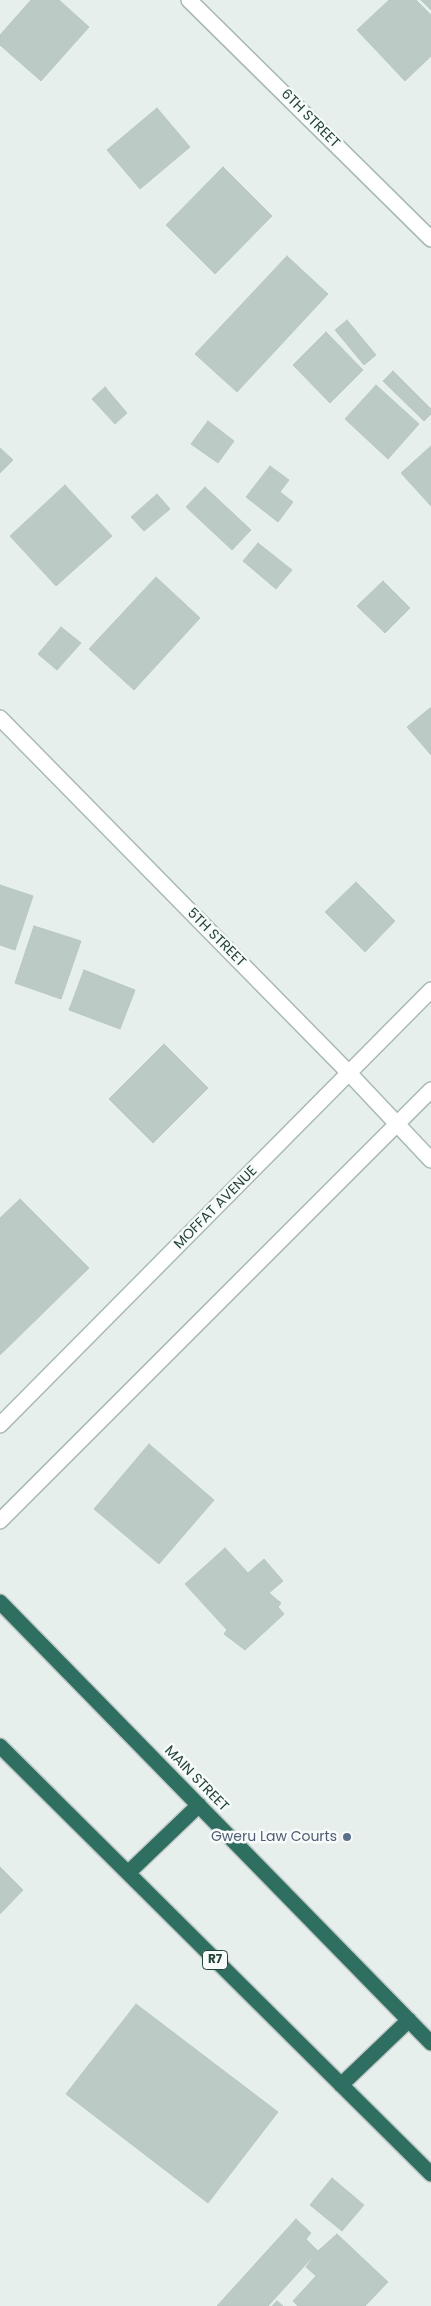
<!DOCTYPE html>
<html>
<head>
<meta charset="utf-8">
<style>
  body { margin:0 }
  canvas { display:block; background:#e6efeb }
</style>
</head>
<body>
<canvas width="431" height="2306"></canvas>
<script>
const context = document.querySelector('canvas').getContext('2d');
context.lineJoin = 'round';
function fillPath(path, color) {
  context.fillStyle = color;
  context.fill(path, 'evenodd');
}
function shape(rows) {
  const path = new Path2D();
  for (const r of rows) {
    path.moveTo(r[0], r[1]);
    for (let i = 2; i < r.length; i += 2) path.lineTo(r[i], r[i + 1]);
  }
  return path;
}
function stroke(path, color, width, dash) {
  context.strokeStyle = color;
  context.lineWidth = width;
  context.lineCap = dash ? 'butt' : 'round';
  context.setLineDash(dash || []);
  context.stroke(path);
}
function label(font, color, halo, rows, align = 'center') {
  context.font = font + ' Poppins,sans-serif';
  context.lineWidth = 5;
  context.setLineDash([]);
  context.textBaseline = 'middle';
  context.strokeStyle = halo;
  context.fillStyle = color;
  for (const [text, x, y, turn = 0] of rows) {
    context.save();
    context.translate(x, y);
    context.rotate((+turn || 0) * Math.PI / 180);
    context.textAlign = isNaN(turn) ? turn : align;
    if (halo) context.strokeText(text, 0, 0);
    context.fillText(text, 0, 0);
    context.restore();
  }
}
const building = shape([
  [31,0,59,0,89,27,41,81,0,45,0,35,31,0],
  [389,0,416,0,431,15,431,56,405,81,357,30,389,0],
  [421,0,431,0,431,10,421,0],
  [157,108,190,147,140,189,107,150,157,108],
  [223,167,272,216,215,274,166,225,223,167],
  [287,256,328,294,237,392,195,354,287,256],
  [347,320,376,355,364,365,335,330,347,320],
  [326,332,363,370,330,403,293,365,326,332],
  [393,371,431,409,431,414,424,421,383,381,393,371],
  [376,385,419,424,388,459,345,419,376,385],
  [105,387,127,413,115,424,92,399,105,387],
  [208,421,234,441,218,463,191,444,208,421],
  [431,446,431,506,401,473,431,446],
  [0,448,13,460,0,473,0,448],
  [270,466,289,480,280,492,293,502,278,522,246,497,270,466],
  [65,485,112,536,56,586,10,536,65,485],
  [205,487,251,530,232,550,186,507,205,487],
  [157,494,170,509,144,531,131,517,157,494],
  [258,543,292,570,276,589,243,561,258,543],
  [156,577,200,618,134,690,89,649,156,577],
  [383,581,410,608,385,633,357,606,383,581],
  [61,627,81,643,57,670,38,654,61,627],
  [430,708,431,709,431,755,407,727,430,708],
  [356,882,395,921,365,952,325,912,356,882],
  [0,885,33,896,15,950,0,945,0,885],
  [34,926,81,941,61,999,15,983,34,926],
  [84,970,135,990,120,1029,69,1010,84,970],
  [164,1044,208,1088,153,1143,109,1099,164,1044],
  [20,1199,89,1268,0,1355,0,1218,20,1199],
  [149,1444,214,1500,159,1564,94,1509,149,1444],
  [225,1548,248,1573,264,1559,283,1581,269,1593,281,1603,278,1607,284,1614,245,1650,224,1634,227,1630,185,1584,225,1548],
  [0,1867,23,1890,0,1914,0,1867],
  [136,2004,278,2112,208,2203,66,2094,136,2004],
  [332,2178,364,2205,342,2231,310,2205,332,2178],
  [296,2219,311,2233,306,2239,318,2251,268,2306,217,2306,296,2219],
  [337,2234,388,2282,365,2306,298,2306,293,2301,316,2276,306,2267,318,2251,337,2234],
  [277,2301,283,2306,272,2306,277,2301]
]);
fillPath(building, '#bbcac4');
stroke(building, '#b8c9c2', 1);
const street = shape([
  [189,0,431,239],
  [0,718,349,1073,431,1160],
  [0,1425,431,990],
  [0,1521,431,1090]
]);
const highway = shape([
  [0,1602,431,2043],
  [0,1746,431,2174],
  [128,1873,199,1805],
  [341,2085,409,2020]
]);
stroke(street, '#a8b8b2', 18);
stroke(highway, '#c2cac8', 18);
stroke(street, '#fff', 15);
stroke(highway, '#2f6f62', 15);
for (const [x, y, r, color] of [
  [347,1837,5,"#5c6f8a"]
]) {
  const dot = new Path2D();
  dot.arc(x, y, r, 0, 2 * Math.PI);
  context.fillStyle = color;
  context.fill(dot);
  stroke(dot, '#f7fbf9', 2);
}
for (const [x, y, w] of [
  [215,1960,25]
]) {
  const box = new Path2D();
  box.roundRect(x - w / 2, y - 9.5, w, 19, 4);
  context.fillStyle = '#f7fbf9';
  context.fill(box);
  stroke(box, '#24423a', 1);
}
label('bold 12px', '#24423a', null, [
  ["R7",215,1960]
]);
label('14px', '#24423a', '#f7fbf9', [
  ["6TH STREET",310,119,45],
  ["5TH STREET",216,938,45],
  ["MOFFAT AVENUE",216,1208,-45],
  ["MAIN STREET",196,1779,46]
]);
label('14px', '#4e5e75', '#f7fbf9', [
  ["Gweru Law Courts",337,1837]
], 'right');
</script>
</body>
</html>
